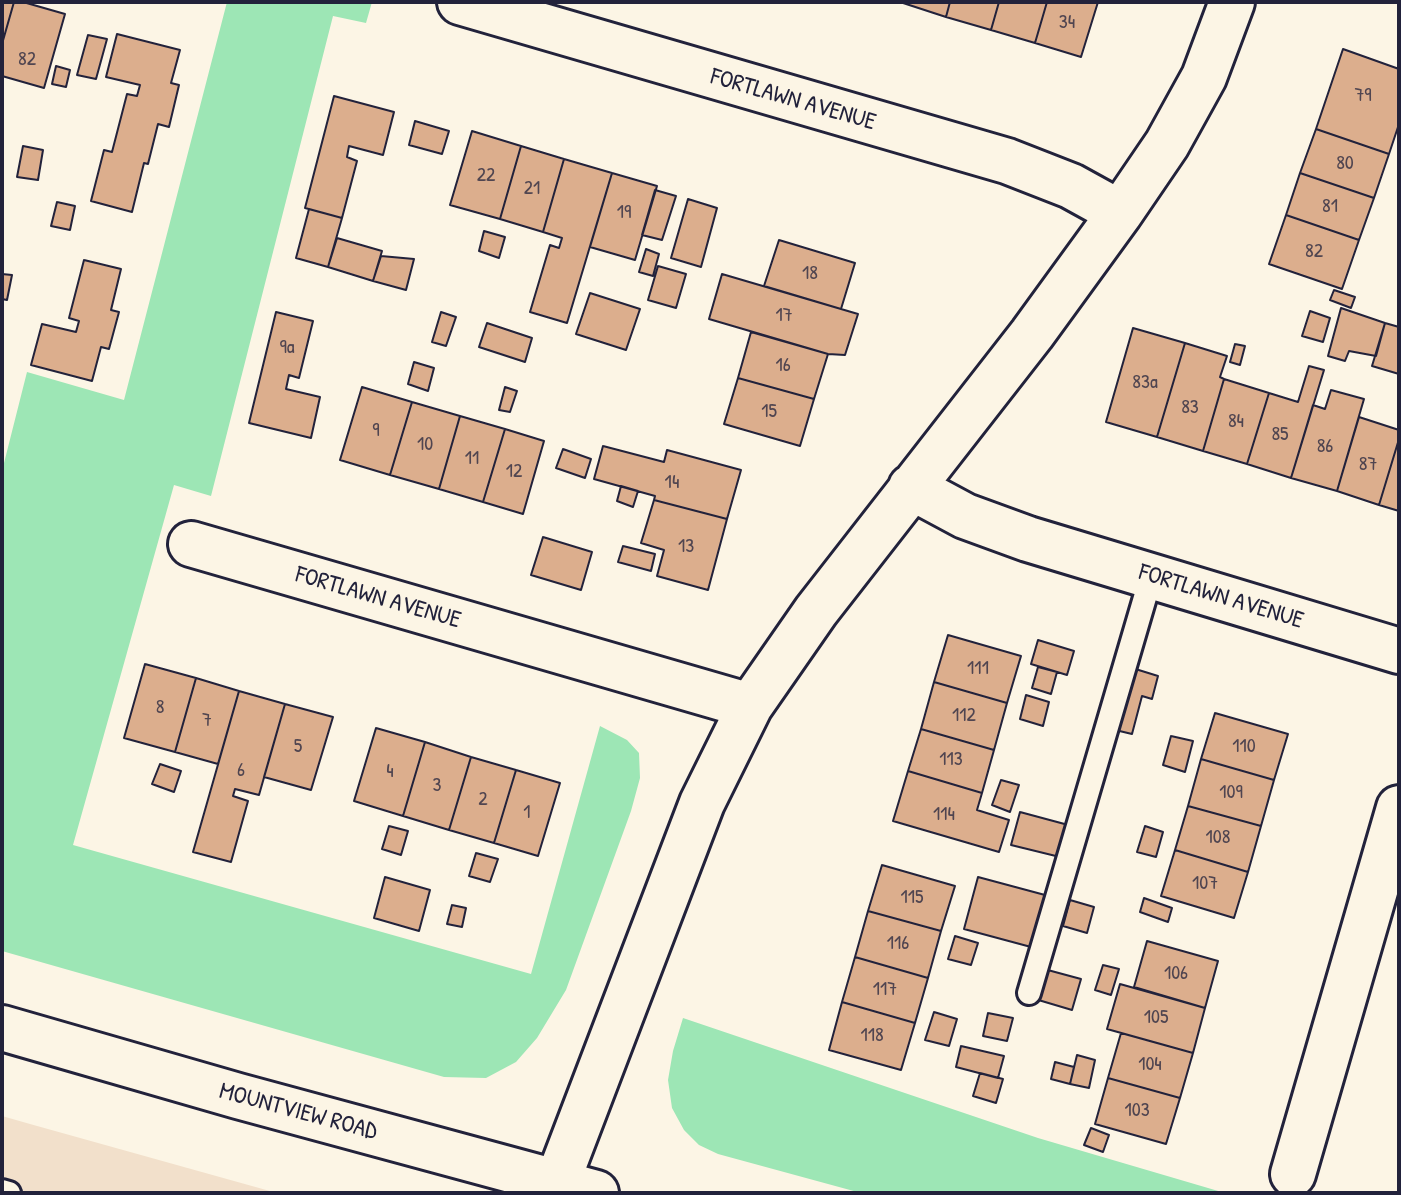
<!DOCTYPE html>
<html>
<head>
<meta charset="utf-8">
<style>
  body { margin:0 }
  #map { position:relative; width:1401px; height:1195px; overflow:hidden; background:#fcf5e5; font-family:"Patrick Hand",sans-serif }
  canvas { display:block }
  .frame { position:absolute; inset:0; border:4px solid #22223b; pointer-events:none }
</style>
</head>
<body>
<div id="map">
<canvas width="1401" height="1195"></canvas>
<div class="frame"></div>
</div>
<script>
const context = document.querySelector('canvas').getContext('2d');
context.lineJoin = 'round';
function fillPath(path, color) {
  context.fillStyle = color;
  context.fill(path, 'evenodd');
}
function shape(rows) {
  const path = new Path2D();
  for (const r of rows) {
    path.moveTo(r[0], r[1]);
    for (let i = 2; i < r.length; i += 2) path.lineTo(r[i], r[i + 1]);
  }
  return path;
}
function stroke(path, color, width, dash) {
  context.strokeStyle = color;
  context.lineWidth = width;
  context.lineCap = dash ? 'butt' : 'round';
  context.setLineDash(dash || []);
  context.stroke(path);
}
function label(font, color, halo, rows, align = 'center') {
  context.font = font + ' "Patrick Hand",sans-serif';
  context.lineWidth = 6;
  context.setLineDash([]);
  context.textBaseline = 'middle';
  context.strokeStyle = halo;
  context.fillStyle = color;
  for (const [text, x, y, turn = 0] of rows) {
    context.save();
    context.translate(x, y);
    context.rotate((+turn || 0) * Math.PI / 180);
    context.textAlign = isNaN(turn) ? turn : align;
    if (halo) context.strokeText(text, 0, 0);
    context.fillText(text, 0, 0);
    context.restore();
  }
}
fillPath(shape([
  [2,1116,30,1124,277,1193,2,1193]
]), '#f2e0cb');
fillPath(shape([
  [227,2,372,2,366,23,333,16,211,496,174,485,73,845,531,974,600,726,627,740,639,753,640,778,631,811,566,990,537,1038,516,1062,486,1078,444,1077,2,951,2,471,27,372,124,400],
  [683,1018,1038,1138,1225,1193,861,1193,718,1154,699,1145,684,1130,672,1108,668,1080,673,1051]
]), '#9de6b5');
const building = shape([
  [2,2,14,2,2,44,2,2],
  [14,2,23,2,65,14,44,88,2,76,2,44,14,2],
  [900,2,950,2,946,17,900,2],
  [950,2,999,2,991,30,946,17,950,2],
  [999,2,1047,2,1035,43,991,30,999,2],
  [1047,2,1098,2,1081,57,1035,43,1047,2],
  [117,34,180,50,171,83,179,85,169,127,158,124,148,164,144,163,132,212,91,201,104,150,112,152,127,94,137,96,140,85,106,77,117,34],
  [88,35,107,39,96,79,77,75,88,35],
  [1343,49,1399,69,1399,124,1389,154,1316,129,1343,49],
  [56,66,70,70,66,87,52,84,56,66],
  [334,96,394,112,383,155,349,146,347,157,357,161,342,218,305,208,334,96],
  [415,121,449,131,442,154,409,145,415,121],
  [1316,129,1389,154,1374,198,1300,173,1316,129],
  [472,131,521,146,500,219,450,205,472,131],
  [23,146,43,150,38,180,17,177,23,146],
  [521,146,564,159,543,232,500,219,521,146],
  [564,159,612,173,567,323,530,312,550,245,559,248,562,238,543,232,564,159],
  [612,173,657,186,635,260,590,247,612,173],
  [1300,173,1374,198,1359,240,1286,215,1300,173],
  [655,190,676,196,662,240,642,235,655,190],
  [688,199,717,208,701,267,671,258,688,199],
  [57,202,75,206,70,230,51,226,57,202],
  [309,209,342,218,328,267,296,258,309,209],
  [1286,215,1359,240,1342,289,1269,264,1286,215],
  [484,231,505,237,499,258,479,251,484,231],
  [337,238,382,251,373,281,328,267,337,238],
  [779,240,855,263,841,309,764,286,779,240],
  [646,249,659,254,653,276,639,272,646,249],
  [381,256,414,259,406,290,373,281,381,256],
  [84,260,121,269,111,310,119,312,109,349,101,347,92,381,31,365,42,324,76,332,79,321,69,318,84,260],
  [658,266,686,274,676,308,648,300,658,266],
  [2,274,12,275,7,300,2,299,2,274],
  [722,274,858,314,845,355,828,354,709,319,722,274],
  [1334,290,1355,297,1351,308,1330,300,1334,290],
  [590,293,640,309,626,350,576,334,590,293],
  [1341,308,1385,323,1376,356,1349,351,1345,361,1328,356,1341,308],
  [1310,311,1330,318,1323,342,1302,336,1310,311],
  [276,312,313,321,299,378,289,375,286,389,320,397,311,438,249,423,276,312],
  [441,312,456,317,446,346,432,342,441,312],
  [487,323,532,338,525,362,479,347,487,323],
  [1385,323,1399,327,1399,374,1372,366,1385,323],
  [1133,328,1185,343,1157,437,1106,422,1133,328],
  [751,332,828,354,814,399,738,378,751,332],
  [1185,343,1227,356,1220,377,1224,379,1203,451,1157,437,1185,343],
  [1235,344,1245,346,1240,365,1230,362,1235,344],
  [414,362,434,368,428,391,408,384,414,362],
  [1309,366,1324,370,1291,478,1247,464,1269,393,1298,402,1309,366],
  [738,378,814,399,800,446,724,424,738,378],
  [1224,379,1269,393,1247,464,1203,451,1224,379],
  [362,387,412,402,390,475,340,460,362,387],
  [505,387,517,391,510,412,499,410,505,387],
  [1331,390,1364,399,1337,491,1291,478,1313,405,1325,409,1331,390],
  [412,402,460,416,439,489,390,475,412,402],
  [460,416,505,429,483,502,439,489,460,416],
  [1359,417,1399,430,1399,439,1379,505,1337,491,1359,417],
  [505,429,544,441,523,514,483,502,505,429],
  [1399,439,1399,511,1379,505,1399,439],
  [603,446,664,462,667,450,741,470,727,519,654,500,655,496,594,479,603,446],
  [563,449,591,459,585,478,556,468,563,449],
  [621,486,638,491,633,507,617,501,621,486],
  [654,500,727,519,708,590,657,576,664,550,641,543,654,500],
  [543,537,592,552,581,590,531,575,543,537],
  [623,546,655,554,651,571,618,562,623,546],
  [948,635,1021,656,1007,703,934,682,948,635],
  [1038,640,1074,651,1067,675,1031,664,1038,640],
  [145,664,196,678,175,752,124,738,145,664],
  [1038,667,1057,672,1051,694,1032,688,1038,667],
  [1129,667,1158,676,1152,699,1142,696,1132,734,1111,729,1129,667],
  [196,678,239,691,218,764,175,752,196,678],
  [934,682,1007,703,994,750,921,729,934,682],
  [239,691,285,704,259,795,235,789,233,796,248,801,231,862,193,852,239,691],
  [1026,695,1049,702,1043,726,1020,719,1026,695],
  [285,704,333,717,311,790,264,777,285,704],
  [1215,713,1288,734,1274,780,1201,759,1215,713],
  [376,728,425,742,403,816,354,801,376,728],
  [921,729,994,750,982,793,908,771,921,729],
  [1171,736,1193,741,1185,772,1163,765,1171,736],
  [425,742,471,757,449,830,403,816,425,742],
  [471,757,516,770,494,843,449,830,471,757],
  [1201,759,1274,780,1261,826,1188,806,1201,759],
  [160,764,181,771,174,792,152,784,160,764],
  [516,770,560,783,538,856,494,843,516,770],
  [908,771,982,793,977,810,1009,820,999,852,893,821,908,771],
  [1001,780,1019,785,1010,812,992,805,1001,780],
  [1188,806,1261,826,1248,872,1175,850,1188,806],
  [1020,812,1072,826,1064,858,1011,845,1020,812],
  [389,826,408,831,401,855,382,849,389,826],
  [1145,826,1163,832,1156,857,1137,852,1145,826],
  [1175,850,1248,872,1234,918,1161,896,1175,850],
  [476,853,498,859,490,882,469,876,476,853],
  [882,865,955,886,941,931,868,911,882,865],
  [385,877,430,890,419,931,374,918,385,877],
  [978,877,1045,895,1031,947,964,929,978,877],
  [1144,898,1172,908,1168,922,1140,912,1144,898],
  [1070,900,1094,907,1087,933,1063,926,1070,900],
  [452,905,466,908,462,927,447,924,452,905],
  [868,911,941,931,928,978,855,957,868,911],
  [955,936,978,943,971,965,948,959,955,936],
  [1147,941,1218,961,1205,1008,1134,987,1147,941],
  [855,957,928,978,915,1023,842,1002,855,957],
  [1103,965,1119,969,1111,995,1095,990,1103,965],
  [1044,969,1081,979,1072,1010,1035,999,1044,969],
  [1120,984,1205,1008,1193,1053,1107,1029,1120,984],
  [842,1002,915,1023,901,1070,829,1050,842,1002],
  [934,1012,957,1019,949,1046,925,1040,934,1012],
  [988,1013,1013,1018,1007,1041,983,1036,988,1013],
  [1121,1033,1193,1053,1180,1098,1108,1078,1121,1033],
  [961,1046,1004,1056,998,1078,956,1067,961,1046],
  [1077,1055,1095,1060,1089,1088,1070,1084,1077,1055],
  [1055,1062,1074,1067,1070,1084,1051,1079,1055,1062],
  [980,1073,1003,1079,996,1103,973,1096,980,1073],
  [1108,1078,1180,1098,1166,1144,1095,1124,1108,1078],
  [1091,1128,1109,1135,1103,1152,1084,1145,1091,1128]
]);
fillPath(building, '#dcae8d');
stroke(building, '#22223b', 2);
const service = shape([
  [1029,993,1151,577],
  [2,1191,9,1193]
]);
const minor = shape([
  [460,2,1007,161,1071,186,1120,213],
  [911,487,965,516,1028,539,1399,651],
  [191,544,750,706],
  [1293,1174,1399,808],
  [553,1193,702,803,750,706,816,611,1032,334,1120,213,1167,144,1204,77,1232,2]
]);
const tertiary = shape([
  [2,1028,238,1096,596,1193]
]);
stroke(service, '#22223b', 28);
stroke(minor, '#22223b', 50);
stroke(tertiary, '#22223b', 50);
stroke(service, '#fcf5e5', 22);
stroke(minor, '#fcf5e5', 44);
stroke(tertiary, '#fcf5e5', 44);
label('20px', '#504550', null, [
  ["34",1067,23],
  ["82",27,60],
  ["79",1363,96],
  ["80",1345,164],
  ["22",486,176],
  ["21",532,189],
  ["81",1330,207],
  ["19",624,213],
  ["82",1314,252],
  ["18",810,274],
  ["17",784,316],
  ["9a",287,348],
  ["16",783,366],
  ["83a",1145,383],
  ["83",1190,408],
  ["15",769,412],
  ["84",1236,422],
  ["9",376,431],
  ["85",1280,435],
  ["10",425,445],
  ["86",1325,447],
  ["11",472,459],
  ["87",1368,465],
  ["12",514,472],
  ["14",672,483],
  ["13",686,547],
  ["111",978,669],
  ["8",160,708],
  ["112",964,716],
  ["7",207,721],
  ["5",298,747],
  ["110",1244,747],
  ["113",951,760],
  ["6",241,771],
  ["4",390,772],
  ["3",437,786],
  ["109",1231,793],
  ["2",483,800],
  ["1",527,813],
  ["114",944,815],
  ["108",1218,838],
  ["107",1205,884],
  ["115",912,898],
  ["116",898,944],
  ["106",1176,974],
  ["117",885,990],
  ["105",1156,1018],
  ["118",872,1036],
  ["104",1150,1065],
  ["103",1137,1111]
]);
label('24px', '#22223b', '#fcf5e5', [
  ["FORTLAWN AVENUE",793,100,16],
  ["FORTLAWN AVENUE",1221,597,17],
  ["FORTLAWN AVENUE",378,598,16],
  ["MOUNTVIEW ROAD",298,1112,15]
]);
</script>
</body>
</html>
